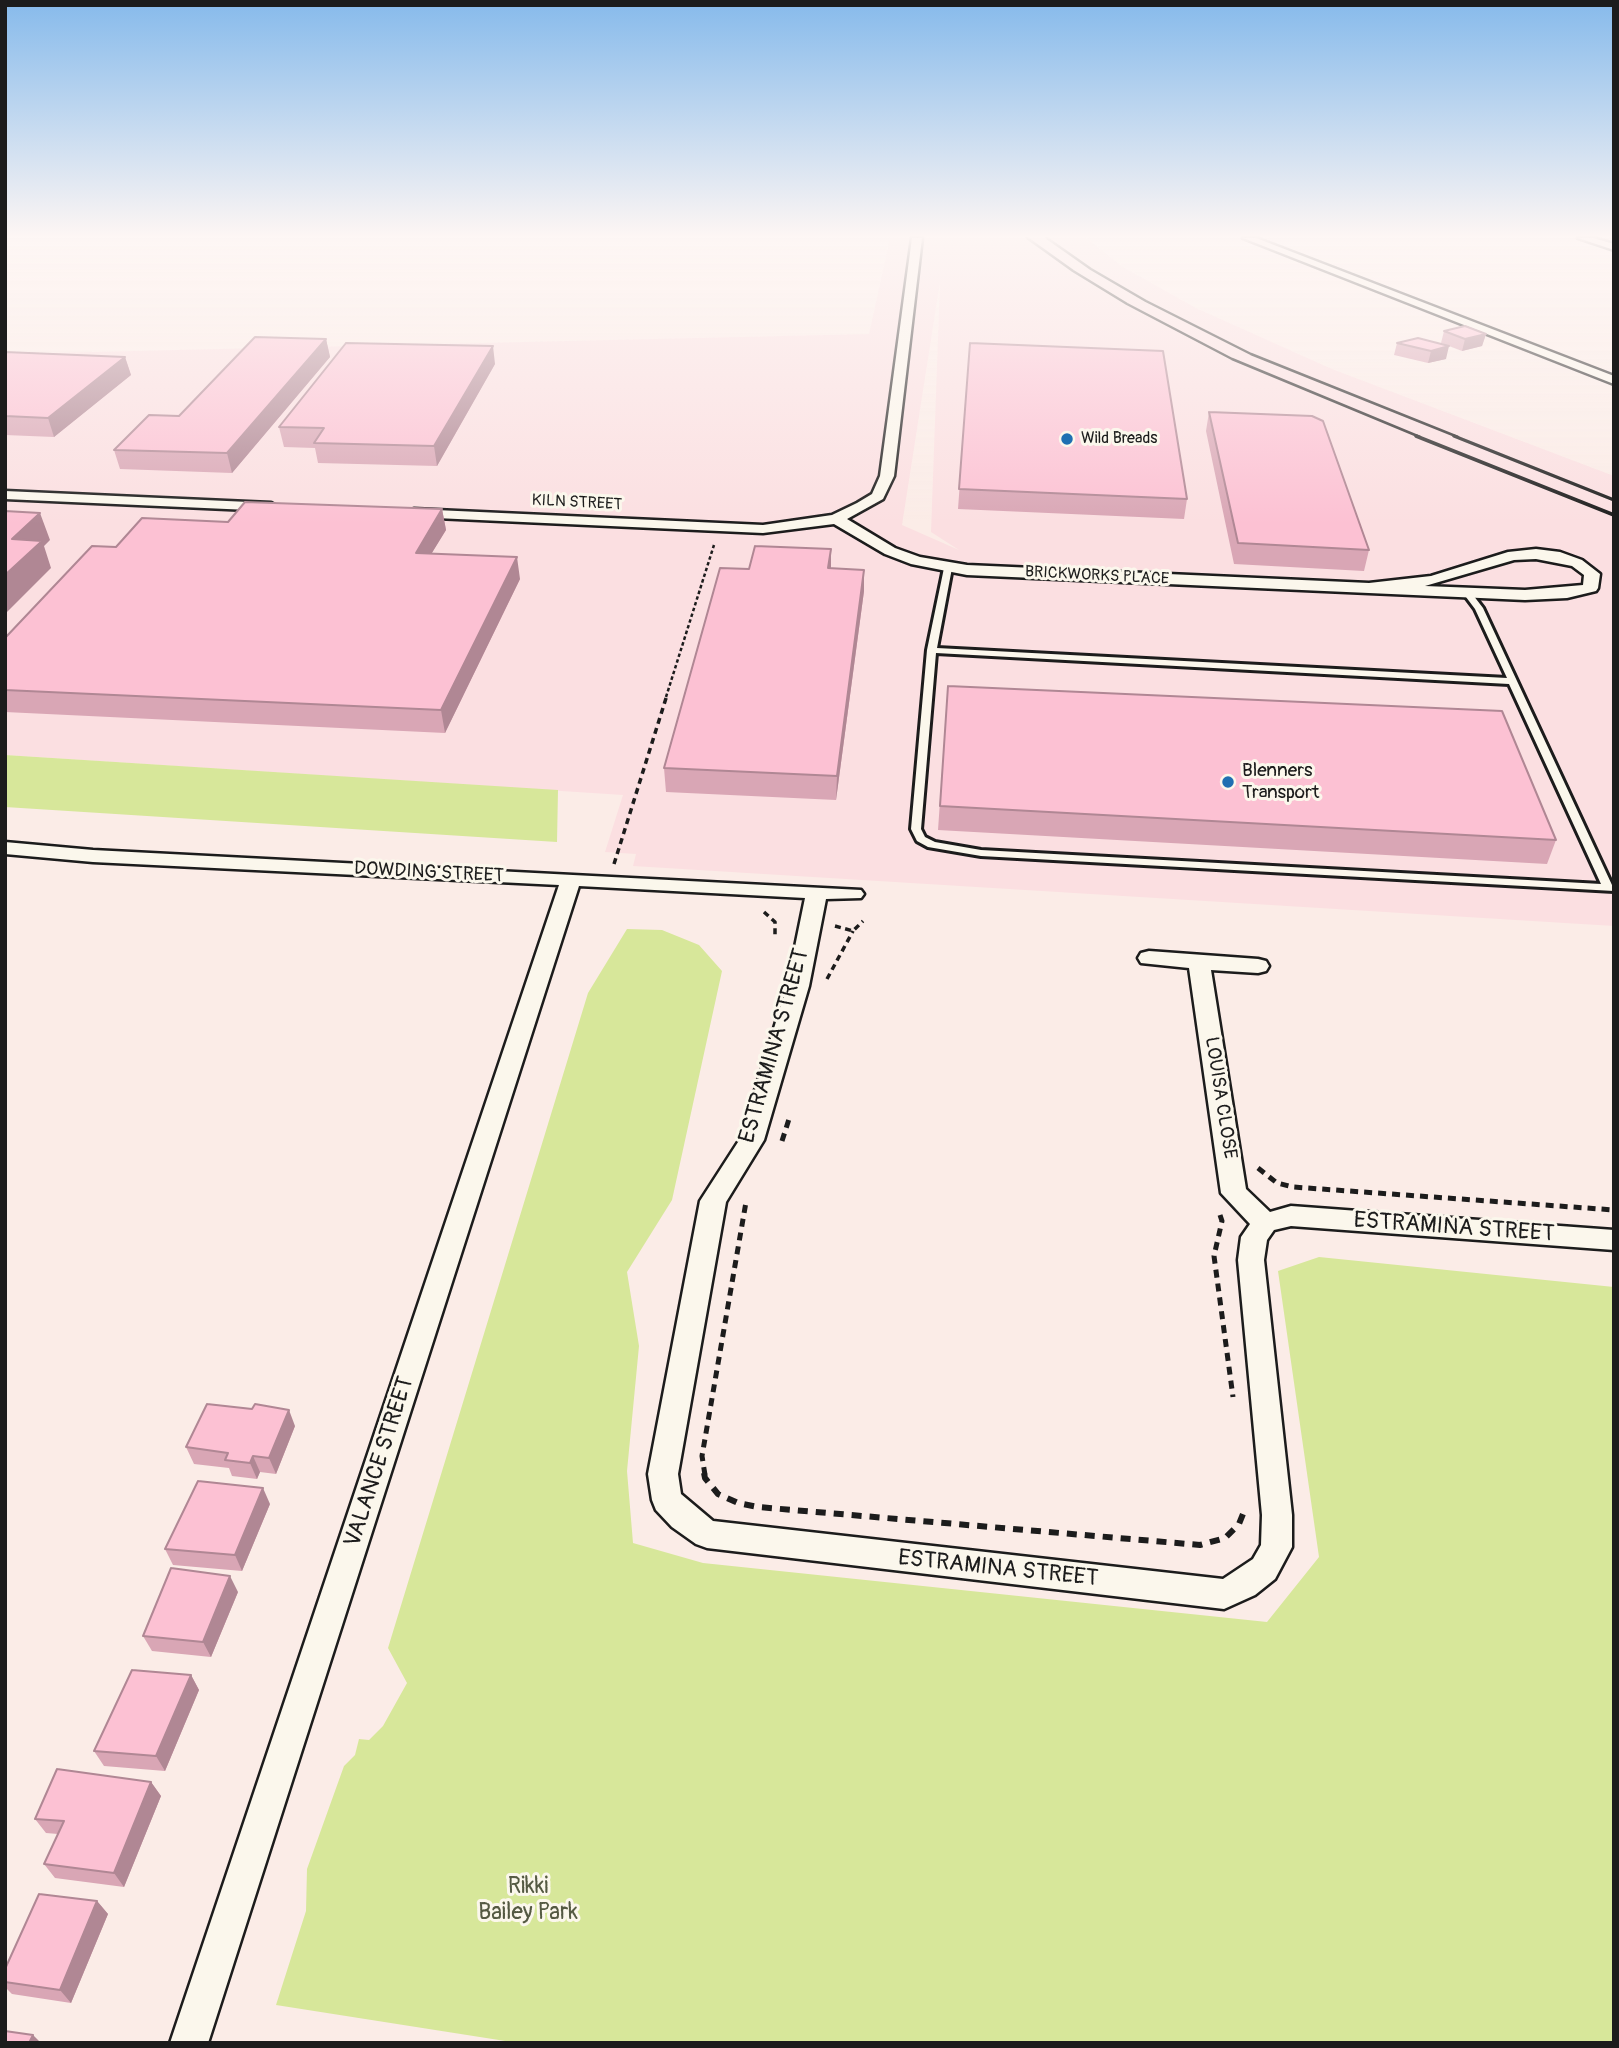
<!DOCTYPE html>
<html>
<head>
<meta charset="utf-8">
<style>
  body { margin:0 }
  #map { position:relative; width:1619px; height:2048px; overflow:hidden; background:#fbece7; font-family:Pangolin,sans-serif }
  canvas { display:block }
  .frame { position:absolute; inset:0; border:7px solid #1c1c1c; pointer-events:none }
</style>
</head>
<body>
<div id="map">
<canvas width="1619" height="2048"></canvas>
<div class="frame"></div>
</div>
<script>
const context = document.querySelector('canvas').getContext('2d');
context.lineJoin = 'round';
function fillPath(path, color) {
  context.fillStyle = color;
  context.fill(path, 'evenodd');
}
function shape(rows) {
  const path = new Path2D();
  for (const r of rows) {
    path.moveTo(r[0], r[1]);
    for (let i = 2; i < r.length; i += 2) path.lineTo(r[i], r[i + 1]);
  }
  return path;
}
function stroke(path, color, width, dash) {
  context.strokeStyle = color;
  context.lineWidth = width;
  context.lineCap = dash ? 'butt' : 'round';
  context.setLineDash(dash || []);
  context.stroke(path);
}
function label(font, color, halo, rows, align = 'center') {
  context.font = font + ' Pangolin,sans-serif';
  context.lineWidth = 6;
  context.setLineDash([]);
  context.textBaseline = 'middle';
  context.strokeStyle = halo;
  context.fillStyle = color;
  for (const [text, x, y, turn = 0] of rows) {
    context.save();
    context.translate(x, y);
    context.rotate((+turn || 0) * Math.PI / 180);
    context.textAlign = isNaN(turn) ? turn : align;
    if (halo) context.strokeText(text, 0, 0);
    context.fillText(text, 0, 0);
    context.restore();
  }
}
fillPath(shape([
  [890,238,1086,238,1123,267,1196,308,1332,369,1614,476,1614,926,633,866,636,854,605,852,623,795,5,755,5,354,869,334],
  [940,282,931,532,959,550,902,525]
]), '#fbdfe1');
fillPath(shape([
  [5,755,558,790,557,842,5,807],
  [627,929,662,930,699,945,722,971,672,1200,627,1272,639,1346,627,1471,633,1543,703,1563,1267,1622,1319,1557,1278,1271,1319,1257,1614,1287,1614,2043,518,2043,276,2005,306,1911,307,1869,344,1766,355,1755,359,1739,369,1740,383,1726,407,1683,388,1648,588,993]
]), '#d7e79a');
const service = shape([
  [948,565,952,568,937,648,1507,678,1475,609,1463,593,1470,591,1483,608,1612,885,1614,885,1614,891,981,856,928,847,917,841,911,829,927,650,944,568,948,565],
  [936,653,1509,684,1601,884,981,850,935,842,925,837,921,829,936,653]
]);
const minor = shape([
  [912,238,922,238,894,476,883,499,847,519,895,548,920,557,967,565,1369,583,1431,576,1508,552,1536,549,1560,552,1582,560,1600,574,1598,588,1596,591,1567,598,1525,600,967,575,911,564,885,554,834,524,763,533,414,517,407,513,414,509,763,525,832,515,857,503,872,494,880,476,912,238],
  [1536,559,1572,566,1584,575,1583,585,1525,590,1425,586,1514,560,1536,559],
  [1243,238,1256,238,1614,376,1614,384,1243,238],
  [1578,238,1593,238,1614,244,1614,250,1578,238],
  [5,491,271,503,278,507,271,511,5,499,5,491],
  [5,842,93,850,861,890,864,894,861,898,826,899,809,986,764,1140,726,1202,678,1474,681,1494,713,1521,1223,1579,1253,1559,1261,1545,1262,1515,1238,1260,1241,1237,1250,1224,1221,1193,1189,968,1141,963,1138,958,1141,953,1149,951,1258,959,1266,961,1269,966,1266,971,1258,973,1211,970,1246,1189,1270,1212,1291,1206,1614,1230,1614,1250,1291,1226,1274,1230,1267,1240,1264,1260,1292,1515,1292,1547,1275,1579,1255,1595,1224,1609,707,1548,696,1544,672,1527,656,1510,652,1500,648,1474,700,1201,740,1139,787,986,805,898,579,886,208,2043,170,2043,559,885,93,862,5,854,5,842]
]);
stroke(service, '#1c1c1c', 6);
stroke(minor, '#1c1c1c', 5);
stroke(shape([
  [666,697,714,545]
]), '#1c1c1c', 2.5, [3.5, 2.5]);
stroke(shape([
  [614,864,667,695],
  [764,912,775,922,775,937],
  [835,926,853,931,863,921],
  [827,979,853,931]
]), '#1c1c1c', 3.5, [6, 4.5]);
stroke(shape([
  [782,1141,789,1119],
  [1258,1168,1277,1183,1293,1187,1614,1210],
  [1220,1215,1222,1221,1214,1256,1233,1397],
  [705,1475,702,1456,746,1202]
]), '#1c1c1c', 5, [8, 6]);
stroke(shape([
  [704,1473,705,1478,718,1494,738,1503,758,1507,1200,1545,1225,1538,1239,1524,1245,1509]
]), '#1c1c1c', 6, [10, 8]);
fillPath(service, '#fbf7ec');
fillPath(minor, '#fbf7ec');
stroke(shape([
  [1027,238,1073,271,1127,304,1232,359,1420,437],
  [1047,238,1091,269,1146,301,1251,354,1458,437]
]), '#1c1c1c', 2.5);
stroke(shape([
  [1416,436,1614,515],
  [1454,436,1614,500]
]), '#1c1c1c', 3.5);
fillPath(shape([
  [1444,331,1486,334,1482,346,1462,351,1441,343],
  [1418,338,1446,359,1428,363,1394,355,1397,343],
  [326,339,330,357,232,473,120,469,114,450],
  [970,343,1187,499,1184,519,958,509],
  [5,352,125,357,131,375,54,437,5,435],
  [495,364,437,466,318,463,315,448,284,447,279,427],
  [1209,412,1369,550,1364,571,1234,564,1206,431],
  [442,509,446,530,431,554,520,579,445,733,5,712,5,638,116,547],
  [831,549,831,569,864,591,836,800,666,792,664,768,749,569],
  [948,686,1556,840,1547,864,938,830],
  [295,1426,276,1474,260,1472,257,1479,232,1476,229,1468,194,1464,186,1447],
  [270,1504,242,1571,173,1565,165,1549],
  [238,1592,211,1657,152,1651,143,1636],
  [191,1675,199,1690,165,1771,104,1766,94,1751],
  [151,1782,161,1796,124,1887,55,1878,44,1864,58,1834,46,1833,35,1819],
  [97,1901,108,1914,71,2003,12,1994,5,1987,5,1969]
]), '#d9a6b5');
fillPath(shape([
  [1486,334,1482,346,1462,351,1465,339],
  [326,339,330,357,232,473,227,453],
  [493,346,495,364,437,466,434,446],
  [1449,346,1446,359,1428,363,1431,351],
  [125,357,131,375,54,437,48,418],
  [442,509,446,530,419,574,416,553],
  [40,513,50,540,44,546,51,568,5,614,5,575,12,539],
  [831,549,831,570,828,568],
  [517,557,520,579,445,733,441,710],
  [864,570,864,591,836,800,837,776],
  [289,1410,295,1426,276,1474,269,1458],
  [253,1456,260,1472,257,1479,250,1463],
  [263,1488,270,1504,242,1571,235,1555],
  [230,1576,238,1592,211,1657,203,1642],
  [191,1675,199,1690,165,1771,156,1756],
  [151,1782,161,1796,124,1887,114,1873],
  [97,1901,108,1914,71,2003,60,1990],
  [33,2035,41,2043,29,2043]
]), '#b08794');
const building = shape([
  [1465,326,1486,334,1465,339,1444,331,1465,326],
  [255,337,326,339,227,453,114,450,149,415,179,416,255,337],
  [1418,338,1449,346,1431,351,1397,343,1418,338],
  [346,343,493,346,434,446,314,443,324,428,279,427,346,343],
  [970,343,1163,351,1187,499,959,489,970,343],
  [5,352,125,357,48,418,5,416,5,352],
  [1209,412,1312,416,1323,421,1369,550,1238,543,1209,412],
  [245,502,442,509,416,553,517,557,441,710,5,690,5,638,92,546,116,547,142,518,228,522,245,502],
  [5,511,40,513,12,539,42,541,5,575,5,511],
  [755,546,831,549,828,568,864,570,837,776,664,768,720,568,749,569,755,546],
  [948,686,1502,711,1556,840,940,806,948,686],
  [207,1404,252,1409,255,1404,289,1410,269,1458,253,1456,250,1463,225,1460,228,1453,186,1447,207,1404],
  [198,1481,263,1488,235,1555,165,1549,198,1481],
  [171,1568,230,1576,203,1642,143,1636,171,1568],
  [132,1670,191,1675,156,1756,94,1751,132,1670],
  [57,1769,151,1782,114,1873,44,1864,64,1821,35,1819,57,1769],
  [39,1894,97,1901,60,1990,5,1982,5,1969,39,1894],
  [5,2031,33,2035,29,2043,5,2043,5,2031]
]);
fillPath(building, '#fcc1d3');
stroke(building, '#b08794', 2);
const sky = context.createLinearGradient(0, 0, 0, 524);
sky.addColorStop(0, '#86baeb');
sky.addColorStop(0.45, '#fdf6f4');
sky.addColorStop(1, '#fdf6f400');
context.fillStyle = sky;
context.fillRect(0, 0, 1619, 524);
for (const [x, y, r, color] of [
  [1067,439,7,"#1f6fb2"],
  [1228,782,7,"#1f6fb2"]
]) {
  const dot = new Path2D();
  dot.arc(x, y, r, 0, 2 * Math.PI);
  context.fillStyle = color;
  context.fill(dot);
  stroke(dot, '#fbf7ec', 2.5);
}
label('16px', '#1c1c1c', '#fbf7ec', [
  ["Wild Breads",1081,439]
], 'left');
label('16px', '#1c1c1c', '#fbf7ec', [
  ["KILN STREET",577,503,3],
  ["BRICKWORKS PLACE",1097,576,3]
]);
label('19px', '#1c1c1c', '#fbf7ec', [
  ["Blenners",1242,771],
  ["Transport",1242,793]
], 'left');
label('19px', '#1c1c1c', '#fbf7ec', [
  ["DOWDING STREET",429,873,3],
  ["LOUISA CLOSE",1220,1098,81]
]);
label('23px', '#1c1c1c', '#fbf7ec', [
  ["ESTRAMINA STREET",775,1046,-74],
  ["ESTRAMINA STREET",1454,1228,4],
  ["VALANCE STREET",380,1462,-72],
  ["ESTRAMINA STREET",998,1569,6]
]);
label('23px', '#545942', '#fbf7ec', [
  ["Rikki",528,1887],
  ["Bailey Park",528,1913]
]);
</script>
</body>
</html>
